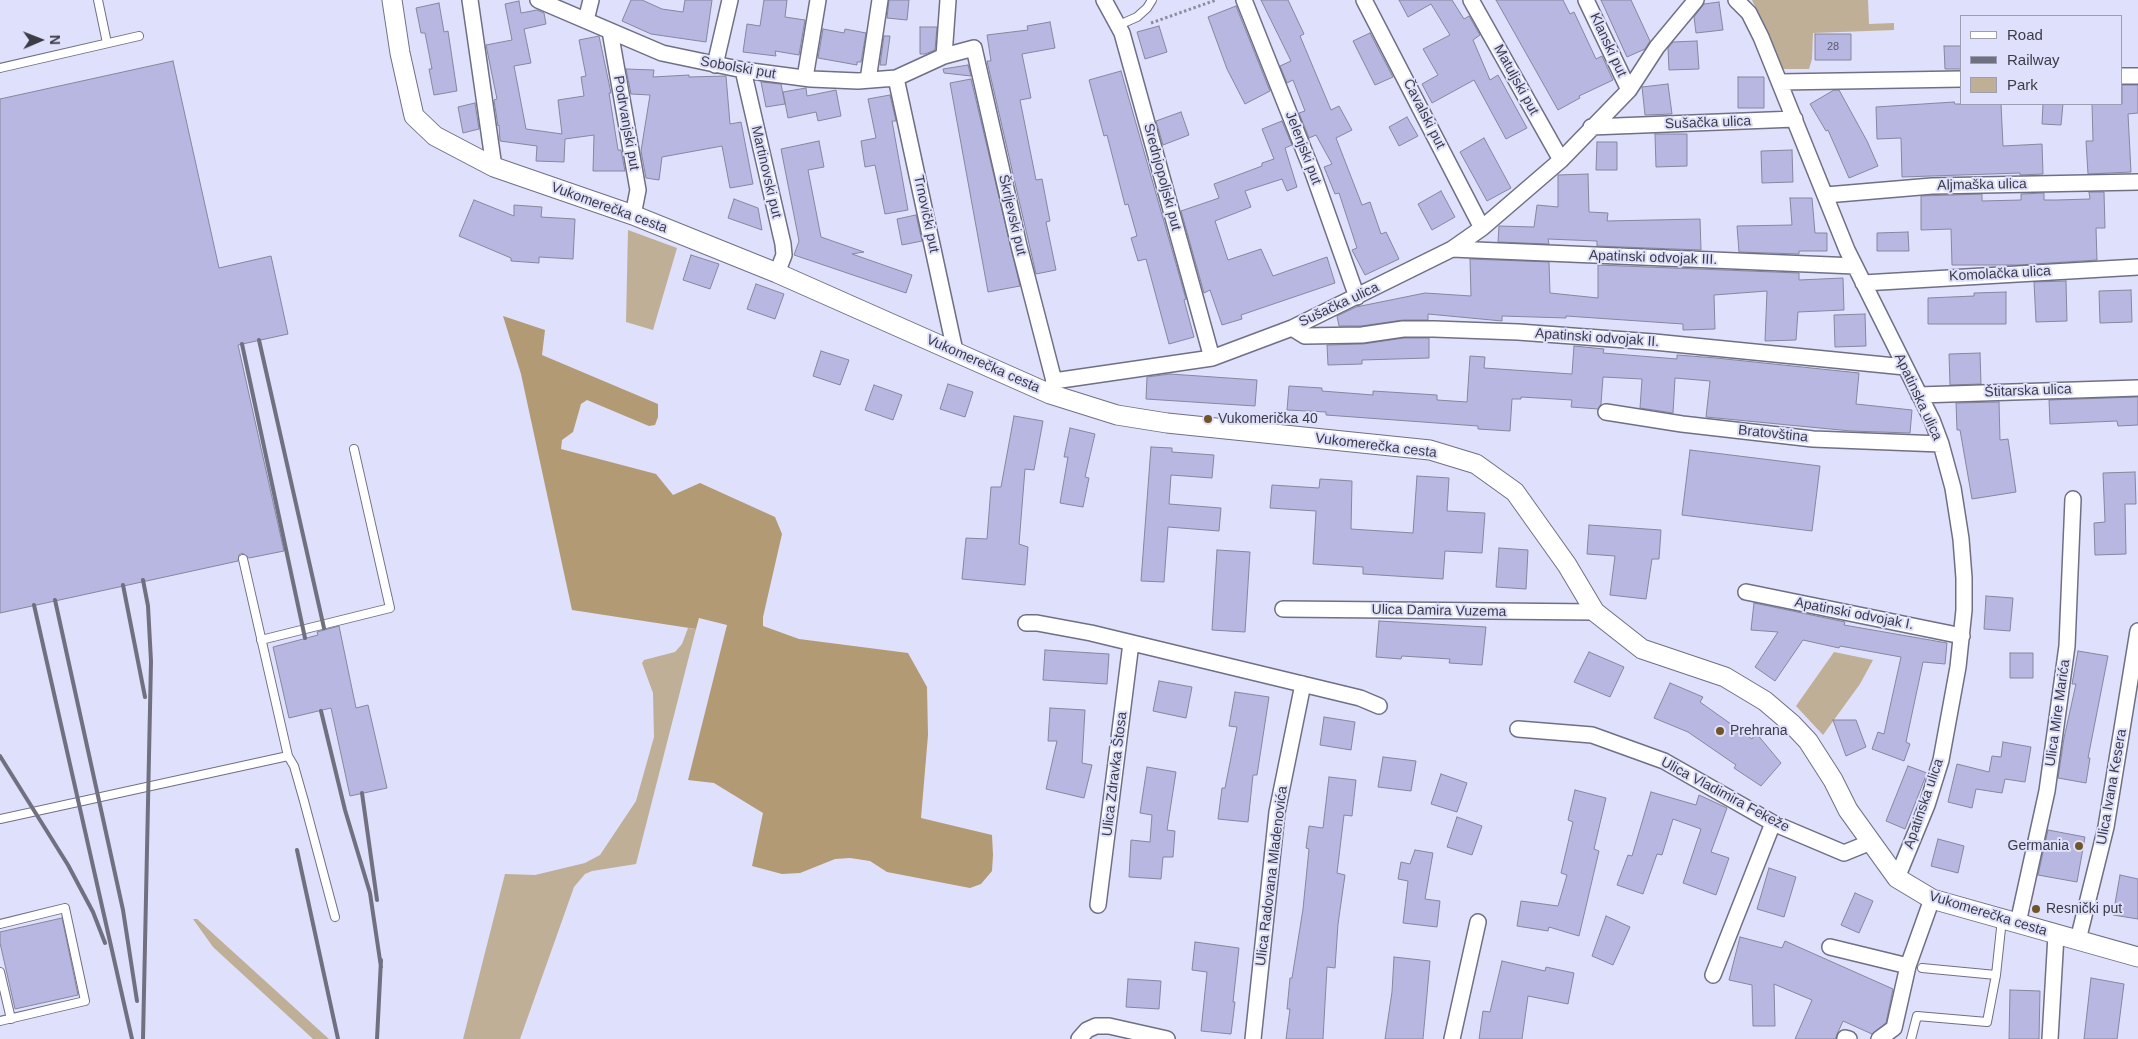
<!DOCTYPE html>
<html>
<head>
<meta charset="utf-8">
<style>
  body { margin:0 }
  #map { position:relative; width:2138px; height:1039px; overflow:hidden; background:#dfe0fb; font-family:Arial,sans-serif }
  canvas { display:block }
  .legend { position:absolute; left:1960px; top:15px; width:162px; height:90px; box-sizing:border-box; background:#dfe0fb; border:1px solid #9e9eb3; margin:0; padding:6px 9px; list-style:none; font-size:15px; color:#3c3c47 }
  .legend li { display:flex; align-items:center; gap:10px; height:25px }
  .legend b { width:25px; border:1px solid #9e9eb3 }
  .north { position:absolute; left:15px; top:15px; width:50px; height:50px; -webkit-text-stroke:4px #dfe0fb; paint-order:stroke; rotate:89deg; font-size:14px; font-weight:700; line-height:20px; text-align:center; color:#3c3c47 }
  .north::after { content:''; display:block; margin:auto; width:18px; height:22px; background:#3c3c47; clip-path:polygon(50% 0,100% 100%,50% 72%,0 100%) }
</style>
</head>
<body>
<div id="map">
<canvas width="2138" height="1039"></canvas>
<ul class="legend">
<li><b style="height:6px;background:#fff"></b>Road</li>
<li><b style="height:6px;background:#707080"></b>Railway</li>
<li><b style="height:14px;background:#beaf96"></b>Park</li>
</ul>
<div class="north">N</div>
</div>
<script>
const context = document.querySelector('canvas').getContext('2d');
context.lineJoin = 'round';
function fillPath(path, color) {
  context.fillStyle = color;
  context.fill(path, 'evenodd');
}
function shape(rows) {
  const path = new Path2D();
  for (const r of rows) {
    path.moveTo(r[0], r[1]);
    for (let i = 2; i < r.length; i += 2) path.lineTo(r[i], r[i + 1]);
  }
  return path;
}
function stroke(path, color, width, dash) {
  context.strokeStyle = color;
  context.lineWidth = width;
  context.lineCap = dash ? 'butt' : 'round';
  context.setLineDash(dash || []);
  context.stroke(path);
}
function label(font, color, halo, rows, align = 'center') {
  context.font = font + ' Arial,sans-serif';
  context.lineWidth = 4;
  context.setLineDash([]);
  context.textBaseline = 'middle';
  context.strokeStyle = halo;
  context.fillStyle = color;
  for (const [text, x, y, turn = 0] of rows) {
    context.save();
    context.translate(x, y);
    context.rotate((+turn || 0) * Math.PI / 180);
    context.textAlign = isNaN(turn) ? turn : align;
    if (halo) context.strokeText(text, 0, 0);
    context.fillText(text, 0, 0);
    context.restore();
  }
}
fillPath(shape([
  [1752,0,1868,0,1869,24,1894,23,1894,30,1813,33,1812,59,1809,69,1783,69],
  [628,230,677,248,653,330,626,322],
  [688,628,696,629,636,864,592,871,585,874,574,887,520,1039,463,1039,505,874,535,875,585,863,600,855,636,801,654,737,653,693,642,663,644,660,675,652,682,644],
  [1834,652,1873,660,1860,684,1823,735,1796,706],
  [193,919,197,919,329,1039,313,1039,213,947]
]), '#beaf96');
fillPath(shape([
  [503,316,545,330,542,355,658,404,658,417,655,425,649,426,587,400,581,404,573,432,562,440,561,449,656,474,673,495,700,483,775,517,782,534,763,617,763,626,799,639,908,653,927,687,928,735,921,818,992,835,993,855,992,871,981,884,970,888,887,872,870,861,850,858,835,859,800,873,782,874,752,866,763,813,714,783,688,780,727,625,699,618,696,629,572,610,521,374]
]), '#b19a74');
const building = shape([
  [631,0,642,0,662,9,683,12,685,0,712,0,706,42,651,34,622,21,631,0],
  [764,0,787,0,785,17,805,20,799,55,775,51,776,56,743,52,747,24,760,26,764,0],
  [889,0,909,0,907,20,887,18,889,0],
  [1261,0,1288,0,1304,34,1300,36,1331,110,1339,106,1352,130,1336,138,1362,205,1370,202,1381,234,1386,232,1399,259,1365,275,1352,250,1357,248,1339,193,1335,194,1324,167,1332,164,1316,135,1309,138,1299,113,1305,111,1293,80,1287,83,1280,66,1291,61,1261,0],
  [1399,0,1452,0,1464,19,1469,16,1480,35,1473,40,1490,80,1498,75,1527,128,1506,139,1474,80,1432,103,1422,84,1438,75,1423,49,1450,35,1431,4,1408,17,1399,0],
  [1496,0,1563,0,1570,14,1574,12,1596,59,1602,56,1613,80,1579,96,1580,98,1558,110,1496,0],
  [1601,0,1631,0,1650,41,1645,49,1627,57,1601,0],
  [519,1,521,13,537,10,544,13,546,24,524,29,531,63,514,66,526,129,562,134,558,100,584,96,581,77,586,76,579,40,599,36,611,93,609,93,618,150,621,150,625,171,593,171,594,135,565,139,564,162,536,161,537,146,500,141,499,125,498,126,494,100,497,99,486,45,512,40,505,4,519,1],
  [1719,2,1723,30,1696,33,1694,17,1704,4,1719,2],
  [439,3,444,32,448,31,457,91,434,95,429,69,432,69,425,33,421,33,416,8,439,3],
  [1236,6,1270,91,1245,104,1227,69,1208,17,1236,6],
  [1050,22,1055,48,1022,54,1031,98,1020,100,1036,180,1042,179,1050,221,1046,222,1056,270,1036,274,987,61,991,61,987,35,1028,30,1027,26,1050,22],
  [1159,26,1167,52,1145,59,1137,32,1159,26],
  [920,27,937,27,935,50,925,54,920,54,920,27],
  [823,29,844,33,845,29,866,33,861,62,857,62,857,65,818,58,823,29],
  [1370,33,1393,77,1375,85,1353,41,1370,33],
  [1815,34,1851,34,1851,60,1815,60,1815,34],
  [884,36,890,36,886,65,880,65,884,36],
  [1697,41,1699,69,1669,70,1668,48,1673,42,1697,41],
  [1944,46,1962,46,1962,69,1945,69,1944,46],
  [173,61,219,268,271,256,288,334,238,345,284,551,249,558,242,553,239,555,238,561,0,613,0,99,173,61],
  [968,65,971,76,944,73,943,69,968,65],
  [626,69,654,70,653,77,689,75,689,77,726,76,730,124,741,122,753,184,730,188,722,146,662,157,659,180,646,178,641,151,650,95,631,94,626,69],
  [1121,71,1186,299,1184,300,1194,337,1169,344,1146,259,1138,261,1131,238,1137,236,1128,204,1125,205,1107,135,1104,136,1089,80,1121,71],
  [1738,77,1764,77,1764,108,1738,108,1738,77],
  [971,79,1020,286,988,292,950,83,971,79],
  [761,82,781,84,785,104,766,107,761,82],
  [1668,84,1672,114,1645,115,1642,87,1668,84],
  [2122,85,2138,85,2138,113,2128,114,2131,172,2088,174,2086,141,2093,141,2092,104,2122,104,2122,85],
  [806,88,807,96,836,90,841,116,818,121,816,112,788,118,783,92,806,88],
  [1834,90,1839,90,1867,141,1878,166,1849,178,1828,130,1826,131,1810,104,1834,90],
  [890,95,896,121,892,121,908,210,885,214,875,165,865,167,861,141,876,138,868,99,890,95],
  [1954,102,1955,104,2001,104,2003,146,2042,144,2043,174,2020,175,2020,173,1902,177,1901,138,1877,139,1876,107,1954,102],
  [475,103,479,129,463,133,458,107,475,103],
  [2043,104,2063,104,2061,125,2042,124,2043,104],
  [1181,112,1189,135,1163,145,1156,121,1181,112],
  [1407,117,1418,136,1399,146,1389,127,1407,117],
  [1282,121,1292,145,1285,148,1297,187,1287,191,1282,179,1245,191,1251,207,1215,221,1228,260,1261,249,1273,276,1327,257,1335,283,1241,315,1242,319,1222,325,1210,290,1204,293,1181,211,1219,198,1214,184,1262,166,1262,163,1274,159,1262,129,1282,121],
  [1655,134,1687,134,1687,166,1656,167,1655,134],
  [1484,138,1511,188,1487,201,1460,152,1484,138],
  [819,141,824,167,808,170,821,237,864,252,852,254,912,275,906,293,794,255,799,241,781,149,819,141],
  [1597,142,1617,142,1617,170,1596,170,1597,142],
  [1792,150,1793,182,1762,183,1761,151,1792,150],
  [1588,174,1589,212,1608,213,1607,221,1700,219,1701,250,1597,246,1597,241,1548,239,1549,244,1498,242,1499,226,1534,227,1537,205,1558,207,1558,175,1588,174],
  [1441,191,1455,217,1432,230,1418,204,1441,191],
  [2089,192,2104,192,2105,228,2096,228,2097,260,2018,265,1952,265,1951,229,1921,230,1921,196,1982,194,1982,201,2021,200,2021,194,2044,193,2044,200,2057,200,2090,199,2089,192],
  [1790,198,1812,198,1815,233,1827,233,1827,251,1799,251,1799,254,1739,252,1737,226,1792,225,1790,198],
  [734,199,758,208,762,230,728,218,734,199],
  [474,200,514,216,514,205,542,207,541,217,575,219,573,259,539,257,539,263,511,261,511,258,459,236,474,200],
  [916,215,922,241,902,245,897,219,916,215],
  [1908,232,1909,251,1877,251,1877,233,1908,232],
  [691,255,719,264,710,289,683,280,691,255],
  [1470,259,1549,262,1550,293,1598,298,1598,265,1799,273,1799,280,1843,278,1844,310,1798,312,1796,340,1765,341,1767,291,1714,295,1715,329,1683,330,1683,324,1566,316,1566,318,1502,316,1502,321,1428,314,1428,320,1403,320,1361,326,1339,326,1337,316,1356,307,1425,293,1471,296,1470,259],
  [2066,281,2067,321,2036,322,2034,282,2066,281],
  [756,284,784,294,775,319,747,309,756,284],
  [2131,290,2132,322,2100,323,2099,291,2131,290],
  [2006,292,2006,324,1928,324,1928,298,1974,296,1974,293,2006,292],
  [1865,314,1866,346,1835,347,1834,315,1865,314],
  [1404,338,1429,338,1429,358,1362,360,1362,364,1328,365,1327,345,1363,344,1404,338],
  [1574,346,1604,349,1603,353,1677,359,1677,355,1716,358,1859,373,1856,404,1912,410,1910,433,1851,431,1706,417,1710,381,1675,378,1673,413,1640,408,1642,379,1603,377,1601,404,1598,409,1571,407,1572,400,1521,397,1521,399,1512,399,1510,431,1478,429,1478,426,1326,415,1326,412,1287,410,1289,386,1322,388,1322,391,1373,395,1373,391,1437,395,1437,400,1467,402,1470,356,1485,357,1484,368,1572,374,1574,346],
  [821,351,849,360,840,385,813,376,821,351],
  [1980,353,1981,384,1950,385,1949,354,1980,353],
  [1170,374,1257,380,1255,406,1146,399,1147,377,1170,374],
  [948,384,973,392,965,417,940,409,948,384],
  [874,385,902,395,893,420,865,410,874,385],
  [2138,397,2138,425,2118,426,2117,421,2050,424,2049,400,2138,397],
  [1999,402,2000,440,2008,439,2016,492,1972,499,1960,430,1957,430,1956,403,1999,402],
  [1014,416,1043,421,1034,470,1025,469,1019,544,1028,547,1025,585,962,579,966,538,987,539,991,487,1001,487,1014,416],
  [1070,428,1095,434,1085,477,1089,478,1083,507,1060,503,1068,457,1064,457,1070,428],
  [1151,447,1172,448,1172,452,1214,455,1212,478,1171,475,1169,504,1221,508,1219,531,1168,527,1164,582,1141,581,1151,447],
  [1690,450,1820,466,1812,531,1682,515,1690,450],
  [2135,472,2136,504,2125,504,2126,554,2095,555,2094,523,2105,522,2103,473,2135,472],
  [1417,476,1449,478,1447,511,1485,513,1482,553,1445,551,1443,579,1363,574,1363,567,1313,564,1316,511,1270,508,1272,485,1319,488,1320,479,1352,481,1351,529,1413,533,1417,476],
  [1589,525,1661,530,1659,559,1652,559,1646,599,1610,595,1615,556,1587,554,1589,525],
  [1499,548,1528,550,1526,589,1496,587,1499,548],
  [1217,550,1250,552,1245,632,1212,630,1217,550],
  [1986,596,2013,598,2010,631,1984,629,1986,596],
  [1754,603,1845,622,1844,625,1947,643,1945,664,1923,662,1906,742,1910,744,1904,761,1872,749,1878,732,1884,734,1901,657,1840,646,1839,648,1803,640,1775,681,1755,667,1778,632,1751,630,1754,603],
  [1379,621,1486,627,1482,665,1449,663,1450,659,1402,656,1401,659,1376,657,1379,621],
  [339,626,356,708,368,705,387,788,350,796,331,708,289,718,273,647,318,635,317,632,339,626],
  [1045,650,1109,654,1107,684,1043,680,1045,650],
  [2078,651,2108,656,2088,758,2090,758,2086,783,2058,778,2064,738,2076,684,2072,684,2078,651],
  [1589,652,1624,667,1610,697,1574,682,1589,652],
  [2010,653,2033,653,2033,678,2010,678,2010,653],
  [1159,681,1192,687,1186,718,1153,711,1159,681],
  [1670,683,1703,697,1700,702,1752,739,1756,733,1781,763,1761,786,1734,768,1736,765,1688,732,1654,718,1670,683],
  [1235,692,1269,697,1257,775,1253,775,1248,822,1218,819,1222,788,1225,788,1237,727,1229,726,1235,692],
  [1050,708,1085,710,1082,763,1092,765,1084,798,1046,789,1057,741,1048,741,1050,708],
  [1324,717,1355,722,1351,750,1320,745,1324,717],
  [1833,720,1856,720,1866,747,1846,756,1833,720],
  [2003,742,2031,747,2025,782,2005,779,2002,793,1976,789,1972,808,1948,802,1957,764,1989,772,1992,756,2001,757,2003,742],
  [1383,757,1416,761,1411,791,1378,787,1383,757],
  [1908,766,1927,773,1905,829,1886,821,1908,766],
  [1147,767,1176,772,1167,830,1175,831,1173,857,1163,857,1161,879,1129,877,1131,840,1150,842,1152,815,1140,813,1147,767],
  [1441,774,1467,783,1457,812,1431,804,1441,774],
  [1329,777,1356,780,1352,816,1344,815,1337,873,1345,875,1338,924,1335,968,1327,967,1323,1039,1286,1039,1290,1009,1287,1009,1290,978,1292,978,1303,909,1309,849,1306,848,1309,826,1323,828,1329,777],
  [1575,790,1606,798,1594,849,1599,851,1579,936,1549,927,1548,931,1517,926,1521,901,1558,906,1567,875,1561,873,1573,822,1568,820,1575,790],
  [1651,792,1696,805,1699,795,1727,808,1711,852,1729,858,1716,895,1683,883,1701,829,1673,819,1662,855,1657,854,1643,894,1617,885,1628,855,1632,856,1651,792],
  [1457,817,1482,826,1472,855,1447,847,1457,817],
  [2048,830,2085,837,2077,882,2038,875,2048,830],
  [1938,839,1964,846,1958,873,1931,866,1938,839],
  [1415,850,1433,853,1425,899,1440,901,1437,927,1403,923,1408,881,1398,879,1401,862,1410,864,1415,850],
  [1769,868,1796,877,1784,917,1757,909,1769,868],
  [2120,875,2138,879,2138,919,2113,915,2120,875],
  [1855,893,1873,901,1859,933,1841,925,1855,893],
  [1606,916,1630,927,1613,965,1592,956,1606,916],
  [62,918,78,995,15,1009,0,943,0,932,62,918],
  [1740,937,1782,948,1785,941,1893,989,1886,1023,1872,1034,1843,1021,1835,1039,1795,1039,1812,1000,1774,984,1775,1026,1753,1026,1752,985,1729,980,1740,937],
  [1195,942,1239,948,1233,1002,1235,1002,1231,1034,1201,1031,1207,972,1192,970,1195,942],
  [1394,957,1430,961,1423,1039,1385,1039,1392,992,1394,957],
  [1502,961,1545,971,1546,967,1574,973,1568,1004,1528,996,1522,1039,1479,1039,1483,1011,1490,1012,1502,961],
  [2091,978,2124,984,2117,1039,2084,1039,2091,978],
  [1128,979,1161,981,1159,1009,1126,1007,1128,979],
  [2010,990,2040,991,2039,1039,2009,1039,2010,990]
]);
fillPath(building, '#b7b7e1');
stroke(building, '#86869f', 1);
const service = shape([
  [98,0,107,43],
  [1119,25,1137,17,1147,8,1152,0],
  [0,68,139,36],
  [261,640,390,608,354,449],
  [288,756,294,766,304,801,335,917],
  [0,819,288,756,243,559],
  [0,924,65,908,85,1001,0,1021],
  [1922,968,1996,975],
  [0,972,11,1019],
  [1911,1039,1917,1016,1987,1022,1996,975,2002,919]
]);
const minor = shape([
  [470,0,494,167],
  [538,0,662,53,743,70,811,79,858,81,896,78,944,56,974,48,1019,246,1054,381],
  [1104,0,1122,33,1212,358],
  [1244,0,1313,173,1357,297],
  [1364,0,1482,228],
  [1471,0,1561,160],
  [1586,0,1629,90],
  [1736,0,1749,13,1761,37,1847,250,1932,420,1941,444,1953,488,1961,539,1964,578,1964,610,1958,667,1941,760,1927,805,1897,878],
  [586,20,591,0],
  [610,31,638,190,633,215],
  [944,56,948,0],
  [715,65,730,0],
  [743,70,783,244,784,255,777,273],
  [2122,76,2138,76],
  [805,78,818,0],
  [896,78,955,351],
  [868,80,880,0],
  [1780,82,1962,79],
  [1591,127,1795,119],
  [1826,195,1932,186,2138,182],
  [1452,249,1855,266],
  [1863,283,2138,267],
  [1292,328,1305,336,1362,335,1403,329,1434,329,1518,332,1654,342,1905,367],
  [1051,391,1054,381,1212,358,1292,328,1452,249,1482,228,1561,160,1629,90,1657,47,1696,0],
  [1919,395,2138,388],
  [1606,412,1682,424,1813,439,1941,444],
  [1746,592,1962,636],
  [1283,609,1595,612],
  [1026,623,1037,623,1091,633,1360,698,1379,706],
  [1518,729,1592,735,1664,761,1773,823,1844,853,1871,842],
  [1098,905,1131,643],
  [2018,923,2047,791,2067,646,2073,499],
  [2078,940,2106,827,2138,631],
  [1830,947,1908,966],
  [1713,975,1773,823],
  [1845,1038,1849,1039],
  [1079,1039,1087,1030,1096,1026,1109,1026,1167,1039],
  [1253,1039,1277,812,1303,684],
  [1452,1039,1478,922],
  [1879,1039,1894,1028,1908,966,1932,899],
  [2050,1039,2056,935]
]);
const tertiary = shape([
  [392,0,400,53,414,116,435,136,494,167,633,215,777,273,1050,394,1117,415,1167,423,1430,450,1476,464,1515,492,1567,565,1595,612,1642,649,1725,677,1765,701,1792,724,1808,741,1833,780,1848,810,1897,878,1932,899,2138,957]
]);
stroke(service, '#6f6f87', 10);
stroke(minor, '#6f6f87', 18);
stroke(tertiary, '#6f6f87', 21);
stroke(shape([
  [1151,23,1216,0]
]), '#8c8d9f', 3, [2.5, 2.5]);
stroke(service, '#fff', 8);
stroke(minor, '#fff', 15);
stroke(tertiary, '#fff', 19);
stroke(shape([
  [259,340,324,628],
  [242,344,305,638],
  [123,585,145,697],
  [55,600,123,910,137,1001],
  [34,605,132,1039],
  [321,711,345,810,370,893,381,967],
  [0,756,68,865,93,912,105,943],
  [362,793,377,900],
  [297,850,338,1039],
  [143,1039,151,661,148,606,143,580],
  [377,1039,381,960]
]), '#707080', 4);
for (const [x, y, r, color] of [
  [1208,419,5,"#6f5527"],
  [1720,731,5,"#6f5527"],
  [2079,846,5,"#6f5527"],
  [2036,909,5,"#6f5527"]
]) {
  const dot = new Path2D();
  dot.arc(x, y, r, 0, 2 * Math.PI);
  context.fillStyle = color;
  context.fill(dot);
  stroke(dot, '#dfe0fb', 2);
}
label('11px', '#5b5b6e', null, [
  ["28",1833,47]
]);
label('14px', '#3c3c47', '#dfe0fb', [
  ["Klanski put",1608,45,65],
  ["Sobolski put",738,68,10],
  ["Matuljski put",1516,80,61],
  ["Čavalski put",1424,114,63],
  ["Podrvanjski put",626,123,80],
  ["Sušačka ulica",1708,123,-2],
  ["Jelenjski put",1303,148,69],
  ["Martinovski put",766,172,77],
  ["Srednjopoljski put",1162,177,75],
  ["Aljmaška ulica",1982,185,-1],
  ["Vukomerečka cesta",609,208,20],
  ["Trnovički put",926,214,78],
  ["Škrljevski put",1012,215,77],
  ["Apatinski odvojak III.",1653,258,2],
  ["Komolačka ulica",2000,274,-3],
  ["Sušačka ulica",1339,305,-25],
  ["Apatinski odvojak II.",1597,338,4],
  ["Vukomerečka cesta",983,364,24],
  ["Štitarska ulica",2028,391,-2],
  ["Apatinska ulica",1918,397,65],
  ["Bratovština",1773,434,6],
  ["Vukomerečka cesta",1376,446,7],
  ["Ulica Damira Vuzema",1439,611,1],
  ["Apatinski odvojak I.",1854,614,11],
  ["Ulica Mire Marića",2058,713,-82],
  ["Ulica Zdravka Štosa",1115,774,-83],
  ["Ulica Ivana Kesera",2112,787,-80],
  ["Ulica Vladimira Fekeže",1725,795,28],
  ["Apatinska ulica",1924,804,-71],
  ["Ulica Radovana Mladenovića",1272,876,-83],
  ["Vukomerečka cesta",1988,914,17]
]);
label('14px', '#3c3c47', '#dfe0fb', [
  ["Vukomerička 40",1218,419],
  ["Prehrana",1730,731],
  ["Germania",2069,846,"right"],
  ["Resnički put",2046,909]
], 'left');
</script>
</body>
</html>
